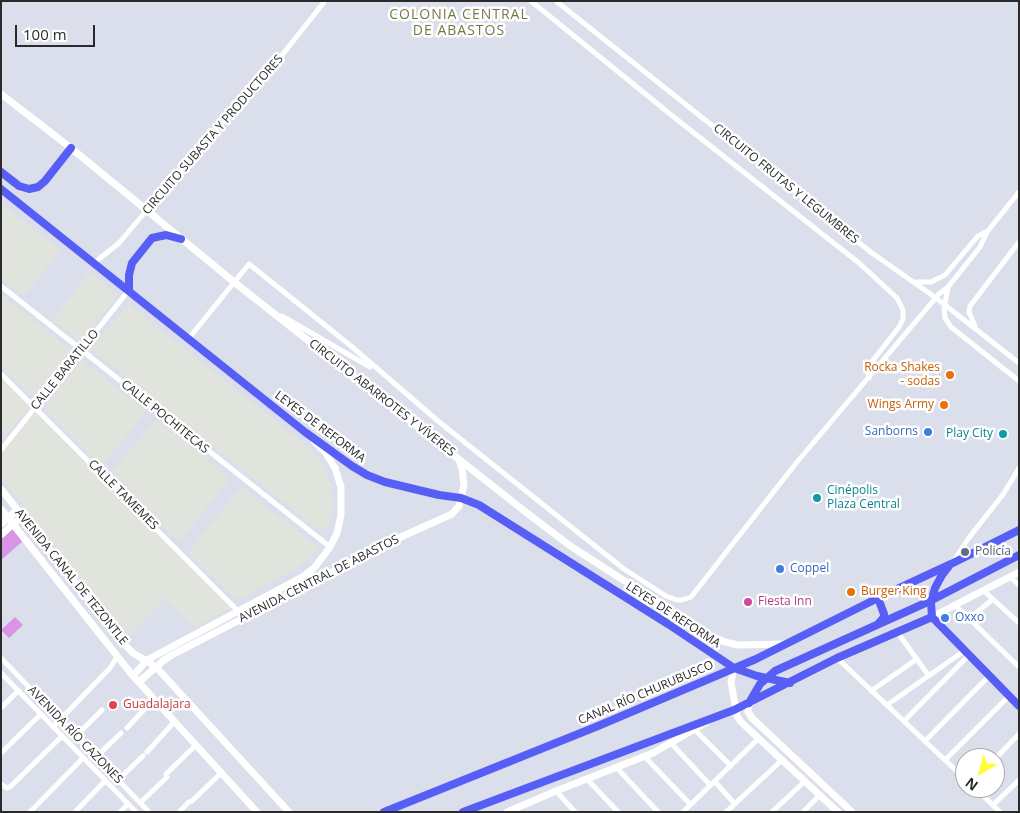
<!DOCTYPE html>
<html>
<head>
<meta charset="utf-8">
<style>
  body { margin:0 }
  #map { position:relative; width:1020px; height:813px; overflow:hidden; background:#dbdfec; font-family:"Open Sans",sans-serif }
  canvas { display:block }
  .frame { position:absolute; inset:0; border:2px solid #2a2a2a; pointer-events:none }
  .north { position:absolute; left:955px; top:748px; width:50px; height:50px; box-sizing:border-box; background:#fff; border:1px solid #aaa; border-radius:50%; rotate:217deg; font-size:14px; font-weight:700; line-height:20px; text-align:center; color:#2a2a2a }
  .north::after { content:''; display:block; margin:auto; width:18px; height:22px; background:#fffe35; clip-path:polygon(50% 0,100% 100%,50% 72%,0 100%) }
  .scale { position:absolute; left:15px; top:25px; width:80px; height:22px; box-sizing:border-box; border:2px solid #2a2a2a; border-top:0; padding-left:6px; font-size:15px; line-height:18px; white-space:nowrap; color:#2a2a2a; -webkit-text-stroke:4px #fff; paint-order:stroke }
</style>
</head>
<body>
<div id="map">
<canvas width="1020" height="813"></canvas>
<div class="frame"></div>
<div class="north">N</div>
<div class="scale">100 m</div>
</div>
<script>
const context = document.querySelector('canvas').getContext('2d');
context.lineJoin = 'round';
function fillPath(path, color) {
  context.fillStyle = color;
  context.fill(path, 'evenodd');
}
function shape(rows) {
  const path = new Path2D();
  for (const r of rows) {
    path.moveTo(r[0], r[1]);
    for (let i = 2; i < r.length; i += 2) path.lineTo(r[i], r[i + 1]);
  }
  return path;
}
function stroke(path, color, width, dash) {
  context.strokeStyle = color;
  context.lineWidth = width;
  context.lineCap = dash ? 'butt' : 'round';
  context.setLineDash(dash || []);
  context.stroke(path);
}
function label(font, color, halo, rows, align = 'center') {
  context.font = font + ' "Open Sans",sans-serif';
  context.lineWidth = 5;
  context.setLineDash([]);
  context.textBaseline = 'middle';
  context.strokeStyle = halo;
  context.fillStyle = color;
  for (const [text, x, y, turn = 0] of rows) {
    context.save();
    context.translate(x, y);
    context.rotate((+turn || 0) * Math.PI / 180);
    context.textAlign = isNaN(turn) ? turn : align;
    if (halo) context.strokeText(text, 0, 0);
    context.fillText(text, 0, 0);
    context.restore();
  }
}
fillPath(shape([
  [1,203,60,250,24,296,1,279],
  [90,272,118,295,80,342,52,320],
  [1,294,72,351,35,399,1,366],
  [128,304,312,450,323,465,331,484,333,507,329,527,323,529,316,528,91,349],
  [82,360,146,411,102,466,44,408],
  [1,379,30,407,6,435,1,431],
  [34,412,231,607,194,627,166,599,128,637,1,478,1,452],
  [156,419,230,478,179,542,110,474],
  [241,487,319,548,308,560,295,569,237,600,188,552]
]), '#e0e4dc');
fillPath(shape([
  [12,526,23,541,1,560,1,537],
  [15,617,23,625,9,638,1,630]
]), '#d994e6');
stroke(shape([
  [531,1,675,118,859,263,897,298,903,310,903,319,899,327,867,368,869,378],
  [556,1,872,253,936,298,1019,363],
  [1019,192,987,232,980,247,948,287,944,309,945,318,951,327,1019,381],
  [94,263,119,243,202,145,267,74,325,1],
  [916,282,931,282,945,275,972,243,978,236,986,232],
  [1,286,330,547],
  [282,316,370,367],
  [975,326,969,312,970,306,1019,242],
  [189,338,249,264,351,346,438,421,624,569,666,596,677,600,682,600,691,597,797,462,939,294,948,287],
  [1,374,240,613],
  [1,450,129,290],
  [953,562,968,539,1004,493,1019,468],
  [1010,577,1019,585],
  [984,591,1019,623],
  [955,605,1019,667],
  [969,619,993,599],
  [898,633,929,676],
  [1,658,149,812],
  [837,658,965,779],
  [1,673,136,812],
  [871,691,917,659],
  [887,705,964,651],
  [1,708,18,691],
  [904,721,969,655],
  [53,727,110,668,117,657],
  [127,728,154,699],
  [695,730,731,766],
  [76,736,102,710],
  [925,741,989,676],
  [671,743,710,785],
  [147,752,175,721],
  [1,753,41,714],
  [644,756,690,804],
  [96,757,121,733],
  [995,759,1019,734],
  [945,760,1009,696],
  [616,767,658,812],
  [166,774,196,745],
  [587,779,618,812],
  [118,780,143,756],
  [715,782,735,804],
  [1,784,7,788,10,787,62,736],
  [975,788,1000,812],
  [556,791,575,812],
  [192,801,221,773],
  [140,803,167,777],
  [993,805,1019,780],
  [30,812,83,758],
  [75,812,105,781],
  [120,812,128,804],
  [179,812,189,802],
  [683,812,758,739],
  [726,812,782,760],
  [772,812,805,781],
  [803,812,820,795]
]), '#fff', 5);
stroke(shape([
  [1,94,71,148,234,282,527,513,569,545,708,635,725,642,738,645,786,644],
  [1,489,123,643,133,653,156,667,289,812],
  [1,509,133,676,257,812],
  [1,524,17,510],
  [1,535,22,516],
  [932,617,1019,572],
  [734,668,731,682,737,716,741,722,838,812],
  [133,676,147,660,304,576,315,567,330,547,337,533,341,515,341,487,335,468,325,452,314,441],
  [139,682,164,660,172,655,392,541,452,514,459,506,464,485,462,469,459,460],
  [749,703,748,712,752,718,852,812],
  [507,812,556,791,653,753,707,722]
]), '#fff', 7);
stroke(shape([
  [1,172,19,186,29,189,38,187,45,181,71,148],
  [1,189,305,432,352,466,367,475,385,482,439,495,461,498,479,505,668,624,734,668,757,676,790,683],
  [129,290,129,275,132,263,152,238,166,235,181,239],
  [949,566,942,575,935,588,931,602,932,617,1019,706],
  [878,598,884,614,884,617,878,624],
  [749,703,760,684,775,671,932,600,1019,555],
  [384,812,598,726,756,659,878,598,951,564,1019,530],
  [463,812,734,710,837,658,932,617]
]), '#565ef6', 8);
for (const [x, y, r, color] of [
  [950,375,5,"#e8710a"],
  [944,405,5,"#e8710a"],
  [928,432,5,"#3f7fe0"],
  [1003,434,5,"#0f9aa8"],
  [817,498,5,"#0f9aa8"],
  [965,552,5,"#5c6f8a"],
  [780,569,5,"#3f7fe0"],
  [851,592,5,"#e8710a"],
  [748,602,5,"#d1479c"],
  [945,618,5,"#3f7fe0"],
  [113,705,5,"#e0444e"]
]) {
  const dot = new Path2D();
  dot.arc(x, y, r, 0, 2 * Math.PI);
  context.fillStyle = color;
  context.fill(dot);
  stroke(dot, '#fff', 2);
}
label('12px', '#2a2a2a', '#fff', [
  ["CIRCUITO SUBASTA Y PRODUCTORES",213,135,-49],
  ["CIRCUITO FRUTAS Y LEGUMBRES",786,184,39],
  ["CALLE BARATILLO",65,370,-51],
  ["CIRCUITO ABARROTES Y VÍVERES",382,398,38],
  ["CALLE POCHITECAS",165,417,39],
  ["LEYES DE REFORMA",320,427,37],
  ["CALLE TAMEMES",123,495,45],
  ["AVENIDA CANAL DE TEZONTLE",71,577,51],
  ["AVENIDA CENTRAL DE ABASTOS",319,579,-27],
  ["LEYES DE REFORMA",673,615,33],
  ["CANAL RÍO CHURUBUSCO",646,693,-23],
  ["AVENIDA RÍO CAZONES",75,735,46]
]);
label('12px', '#c56008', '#fff', [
  ["Rocka Shakes",940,368],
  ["- sodas",940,382],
  ["Wings Army",934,405],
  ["Burger King",861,592,"left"]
], 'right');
label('12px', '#366cbe', '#fff', [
  ["Sanborns",918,432,"right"],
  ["Coppel",790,569],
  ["Oxxo",955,618]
], 'left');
label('12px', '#0d838f', '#fff', [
  ["Play City",993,434],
  ["Cinépolis",827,491,"left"],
  ["Plaza Central",827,505,"left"]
], 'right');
label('12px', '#4e5e75', '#fff', [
  ["Policía",975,552]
], 'left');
label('12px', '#b23c85', '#fff', [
  ["Fiesta Inn",758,602]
], 'left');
label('12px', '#be3a42', '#fff', [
  ["Guadalajara",123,705]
], 'left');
context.letterSpacing = '1px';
label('14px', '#777745', '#fff', [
  ["COLONIA CENTRAL",459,15],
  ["DE ABASTOS",459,31]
]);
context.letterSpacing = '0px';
</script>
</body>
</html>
